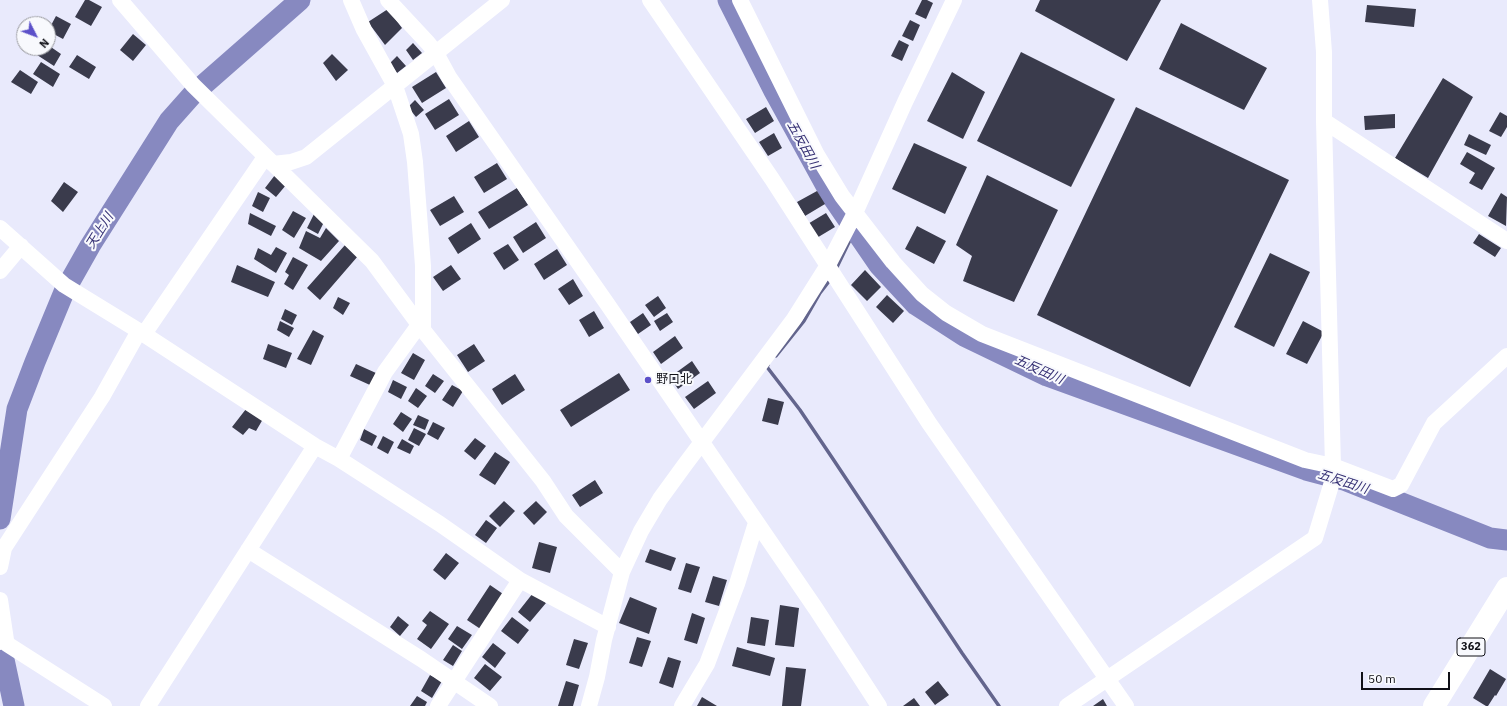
<!DOCTYPE html>
<html>
<head>
<meta charset="utf-8">
<style>
  body { margin:0 }
  #map { position:relative; width:1507px; height:706px; overflow:hidden; background:#e9eafc; font-family:"IBM Plex Sans",sans-serif }
  canvas { display:block }
  .north { position:absolute; left:16px; top:16px; width:40px; height:40px; box-sizing:border-box; background:#f8f9fd; border:1px solid #9b9ca1; border-radius:50%; rotate:132deg; font-size:11px; font-weight:700; line-height:16px; text-align:center; color:#101017 }
  .north::after { content:''; display:block; margin:auto; width:14px; height:18px; background:#5c50c9; clip-path:polygon(50% 0,100% 100%,50% 72%,0 100%) }
  .scale { position:absolute; left:1361px; top:672px; width:89px; height:18px; box-sizing:border-box; border:2px solid #101017; border-top:0; padding-left:5px; font-size:12px; line-height:14px; white-space:nowrap; color:#101017; -webkit-text-stroke:3px #f8f9fd; paint-order:stroke }
</style>
</head>
<body>
<div id="map">
<canvas width="1507" height="706"></canvas>
<div class="north">N</div>
<div class="scale">50 m</div>
</div>
<script>
const context = document.querySelector('canvas').getContext('2d');
context.lineJoin = 'round';
function shape(rows) {
  const path = new Path2D();
  for (const r of rows) {
    path.moveTo(r[0], r[1]);
    for (let i = 2; i < r.length; i += 2) path.lineTo(r[i], r[i + 1]);
  }
  return path;
}
function stroke(path, color, width, dash) {
  context.strokeStyle = color;
  context.lineWidth = width;
  context.lineCap = dash ? 'butt' : 'round';
  context.setLineDash(dash || []);
  context.stroke(path);
}
function fillPath(path, color) {
  context.fillStyle = color;
  context.fill(path, 'evenodd');
}
function label(font, color, halo, rows, align = 'center') {
  context.font = font + ' "IBM Plex Sans","Noto Sans JP",sans-serif';
  context.lineWidth = 4;
  context.setLineDash([]);
  context.textBaseline = 'middle';
  context.strokeStyle = halo;
  context.fillStyle = color;
  for (const [text, x, y, turn = 0] of rows) {
    context.save();
    context.translate(x, y);
    context.rotate((+turn || 0) * Math.PI / 180);
    context.textAlign = isNaN(turn) ? turn : align;
    if (halo) context.strokeText(text, 0, 0);
    context.fillText(text, 0, 0);
    context.restore();
  }
}
stroke(shape([
  [836,269,851,238],
  [776,356,804,321,820,293,830,280],
  [768,365,767,367,800,410,833,459,962,653,999,706]
]), '#63658d', 3.5);
stroke(shape([
  [728,0,774,91,831,195,879,265,916,305,964,336,1047,376,1306,470,1344,480,1490,538,1507,540],
  [0,519,17,409,35,362,64,292,90,246,169,121,193,94,300,0],
  [0,641,14,706]
]), '#8789c0', 21);
fillPath(shape([
  [85,0,89,0,102,7,91,26,75,17],
  [922,0,927,0,933,3,926,19,915,14],
  [1040,0,1161,0,1127,61,1035,11],
  [1367,5,1416,9,1414,27,1365,22],
  [388,9,402,28,385,45,368,22],
  [56,16,71,24,63,39,48,31],
  [910,20,920,25,913,41,902,36],
  [1181,23,1267,68,1244,110,1159,69],
  [133,34,146,45,133,61,120,50],
  [899,40,909,45,902,61,891,56],
  [413,43,422,53,413,60,406,50],
  [48,45,61,54,54,66,34,53,38,48,48,48],
  [1021,52,1115,99,1071,187,977,141],
  [332,54,348,70,336,81,323,63],
  [77,55,96,67,89,79,69,67],
  [397,56,406,66,397,73,390,63],
  [41,62,60,74,53,87,33,74],
  [20,70,38,82,31,94,11,82],
  [436,72,446,88,422,103,412,87],
  [952,72,985,92,963,139,927,121],
  [1443,78,1473,97,1428,178,1395,158],
  [449,99,459,115,435,130,425,114],
  [415,100,424,110,416,117,408,107],
  [766,107,774,121,755,133,746,119],
  [1136,107,1289,180,1190,387,1037,315],
  [1500,112,1507,116,1507,127,1501,137,1489,131],
  [1395,114,1395,128,1365,130,1364,116],
  [469,121,479,137,456,152,446,136],
  [774,133,782,148,768,156,759,142],
  [1469,134,1491,145,1486,155,1464,145],
  [914,143,967,167,945,214,892,189],
  [1467,152,1495,168,1482,190,1469,183,1475,173,1460,164],
  [497,163,507,179,484,193,474,177],
  [275,175,286,185,276,197,265,188],
  [987,175,1058,210,1014,302,963,281,972,256,956,245],
  [64,182,78,192,63,212,51,201],
  [517,188,528,205,489,229,478,212],
  [817,191,825,204,805,216,797,202],
  [258,192,270,198,263,212,252,206],
  [1501,193,1507,197,1506,226,1488,216],
  [454,196,464,212,440,226,430,210],
  [293,211,306,218,294,238,282,230],
  [250,213,276,226,271,236,248,224],
  [826,213,835,227,815,239,806,225],
  [314,214,324,222,318,234,307,228],
  [536,222,546,238,523,253,513,237],
  [471,223,481,239,458,254,448,238],
  [917,226,946,241,934,264,905,249],
  [326,228,339,241,321,261,299,248,306,231,320,238],
  [1479,234,1501,248,1495,257,1473,243],
  [508,244,519,260,504,270,493,253],
  [345,245,358,256,320,300,307,288],
  [276,247,287,253,276,273,254,259,258,248,271,255],
  [557,249,567,265,544,280,534,264],
  [1270,253,1310,272,1274,347,1234,327],
  [293,257,308,265,293,290,284,284,289,275,285,272],
  [237,265,275,282,268,297,231,282],
  [451,265,461,279,443,291,433,277],
  [865,270,881,287,867,301,851,285],
  [573,279,583,296,569,305,558,289],
  [887,295,904,311,893,323,876,307],
  [658,296,666,308,654,317,645,305],
  [338,297,350,303,343,315,333,308],
  [285,309,297,315,292,325,281,319],
  [594,311,604,328,589,337,579,320],
  [643,313,651,325,638,334,630,322],
  [667,313,673,322,660,331,654,321],
  [280,321,294,328,289,337,277,330],
  [1303,321,1324,332,1307,364,1286,354],
  [313,330,324,336,311,365,297,359],
  [675,336,683,348,661,364,653,352],
  [268,344,292,353,286,368,263,359],
  [474,344,485,361,468,372,457,355],
  [413,353,425,360,414,380,401,373],
  [692,361,700,373,678,389,670,377],
  [356,364,376,373,370,385,350,376],
  [619,373,630,390,571,427,560,410],
  [433,374,444,381,435,393,425,386],
  [515,374,525,390,502,405,492,389],
  [393,380,407,387,401,399,388,392],
  [708,381,716,393,694,409,685,397],
  [452,385,463,391,453,407,442,400],
  [416,388,427,396,418,408,408,401],
  [768,398,784,402,778,425,762,421],
  [246,409,263,419,256,431,249,428,243,435,232,427],
  [401,412,412,419,403,432,393,424],
  [418,415,429,420,425,430,413,425],
  [433,422,445,428,438,440,427,434],
  [414,428,426,434,419,446,408,440],
  [364,429,377,436,372,446,360,440],
  [383,436,394,442,388,454,377,448],
  [475,438,486,446,475,460,464,451],
  [402,439,414,446,410,454,397,448],
  [495,452,510,462,495,485,479,475],
  [595,480,603,493,580,507,572,495],
  [504,501,515,511,500,527,489,516],
  [536,501,547,512,534,525,523,513],
  [486,520,497,528,486,543,475,535],
  [539,542,557,547,550,573,532,568],
  [650,549,676,558,671,571,645,562],
  [446,553,459,563,445,580,433,570],
  [686,563,700,567,691,593,678,589],
  [713,576,727,580,719,606,705,602],
  [490,585,506,596,482,630,467,620],
  [533,593,546,603,530,622,518,612],
  [630,597,657,608,649,634,619,623],
  [780,605,799,608,794,647,775,645],
  [430,611,449,624,431,649,417,639,427,625,422,621],
  [692,613,705,618,697,644,684,640],
  [398,616,409,625,400,636,390,627],
  [512,617,529,630,518,644,501,631],
  [751,617,769,620,765,646,747,643],
  [457,626,472,635,462,649,448,639],
  [637,637,651,641,642,667,629,663],
  [574,639,588,643,579,669,566,665],
  [493,643,506,653,495,668,482,657],
  [453,645,462,651,453,666,443,660],
  [737,647,775,658,770,676,732,666],
  [668,657,681,661,673,688,659,683],
  [485,664,502,677,490,691,474,678],
  [786,667,806,669,801,706,782,706],
  [1490,669,1506,679,1496,696,1495,695,1488,706,1486,706,1473,698],
  [430,675,442,681,432,698,421,691],
  [566,681,579,685,573,706,558,706],
  [938,681,949,695,935,705,925,692],
  [417,696,427,702,425,706,410,706],
  [702,697,717,706,697,706],
  [914,698,920,706,903,706],
  [1103,699,1107,706,1093,706]
]), '#3a3b4c');
stroke(shape([
  [120,0,193,85,372,261,423,330,543,481,566,516,622,572],
  [351,0,364,30,395,86,411,134,415,162,423,266,423,330],
  [388,0,428,43,436,53,449,77,608,305,816,609,879,706],
  [650,0,772,179,929,423,1126,706],
  [740,0,817,155,842,196,893,262,922,294,946,313,982,334,1305,460,1333,466,1393,489,1401,485,1434,423,1507,356],
  [1324,121,1507,241],
  [273,164,291,162,306,157,502,0],
  [0,228,64,285,139,331,315,446,339,459,440,524,520,580,608,627],
  [0,271,21,246],
  [144,334,265,157],
  [339,459,385,372,419,325],
  [248,550,421,659,490,706],
  [0,567,4,548,102,397,139,331],
  [0,600,6,640],
  [0,642,6,640,7,644,104,706],
  [148,706,315,446],
  [438,706,520,580],
  [589,706,597,677,604,640,622,572,641,531,660,499,684,466,794,319,828,265,855,213,905,102,954,0],
  [682,706,707,664,737,584,756,523],
  [1067,706,1315,538,1319,525,1332,482,1333,466,1324,121,1324,52,1320,0]
]), '#fff', 16);
stroke(shape([
  [1434,706,1507,588]
]), '#fff', 22);
for (const [x, y, r, color] of [
  [648,380,4,"#5c50c9"]
]) {
  const dot = new Path2D();
  dot.arc(x, y, r, 0, 2 * Math.PI);
  context.fillStyle = color;
  context.fill(dot);
  stroke(dot, '#f8f9fd', 1.5);
}
for (const [x, y, w] of [
  [1471,647,28]
]) {
  const box = new Path2D();
  box.roundRect(x - w / 2, y - 9, w, 18, 3);
  context.fillStyle = '#f8f9fd';
  context.fill(box);
  stroke(box, '#101017', 1);
}
label('bold 11px', '#101017', null, [
  ["362",1471,647]
]);
label('12px', '#101017', '#f8f9fd', [
  ["野口北",656,380]
], 'left');
label('italic 13px', '#332e72', '#f8f9fd', [
  ["五反田川",803,145,61],
  ["天上川",100,231,-58],
  ["五反田川",1039,370,24],
  ["五反田川",1343,482,18]
]);
</script>
</body>
</html>
